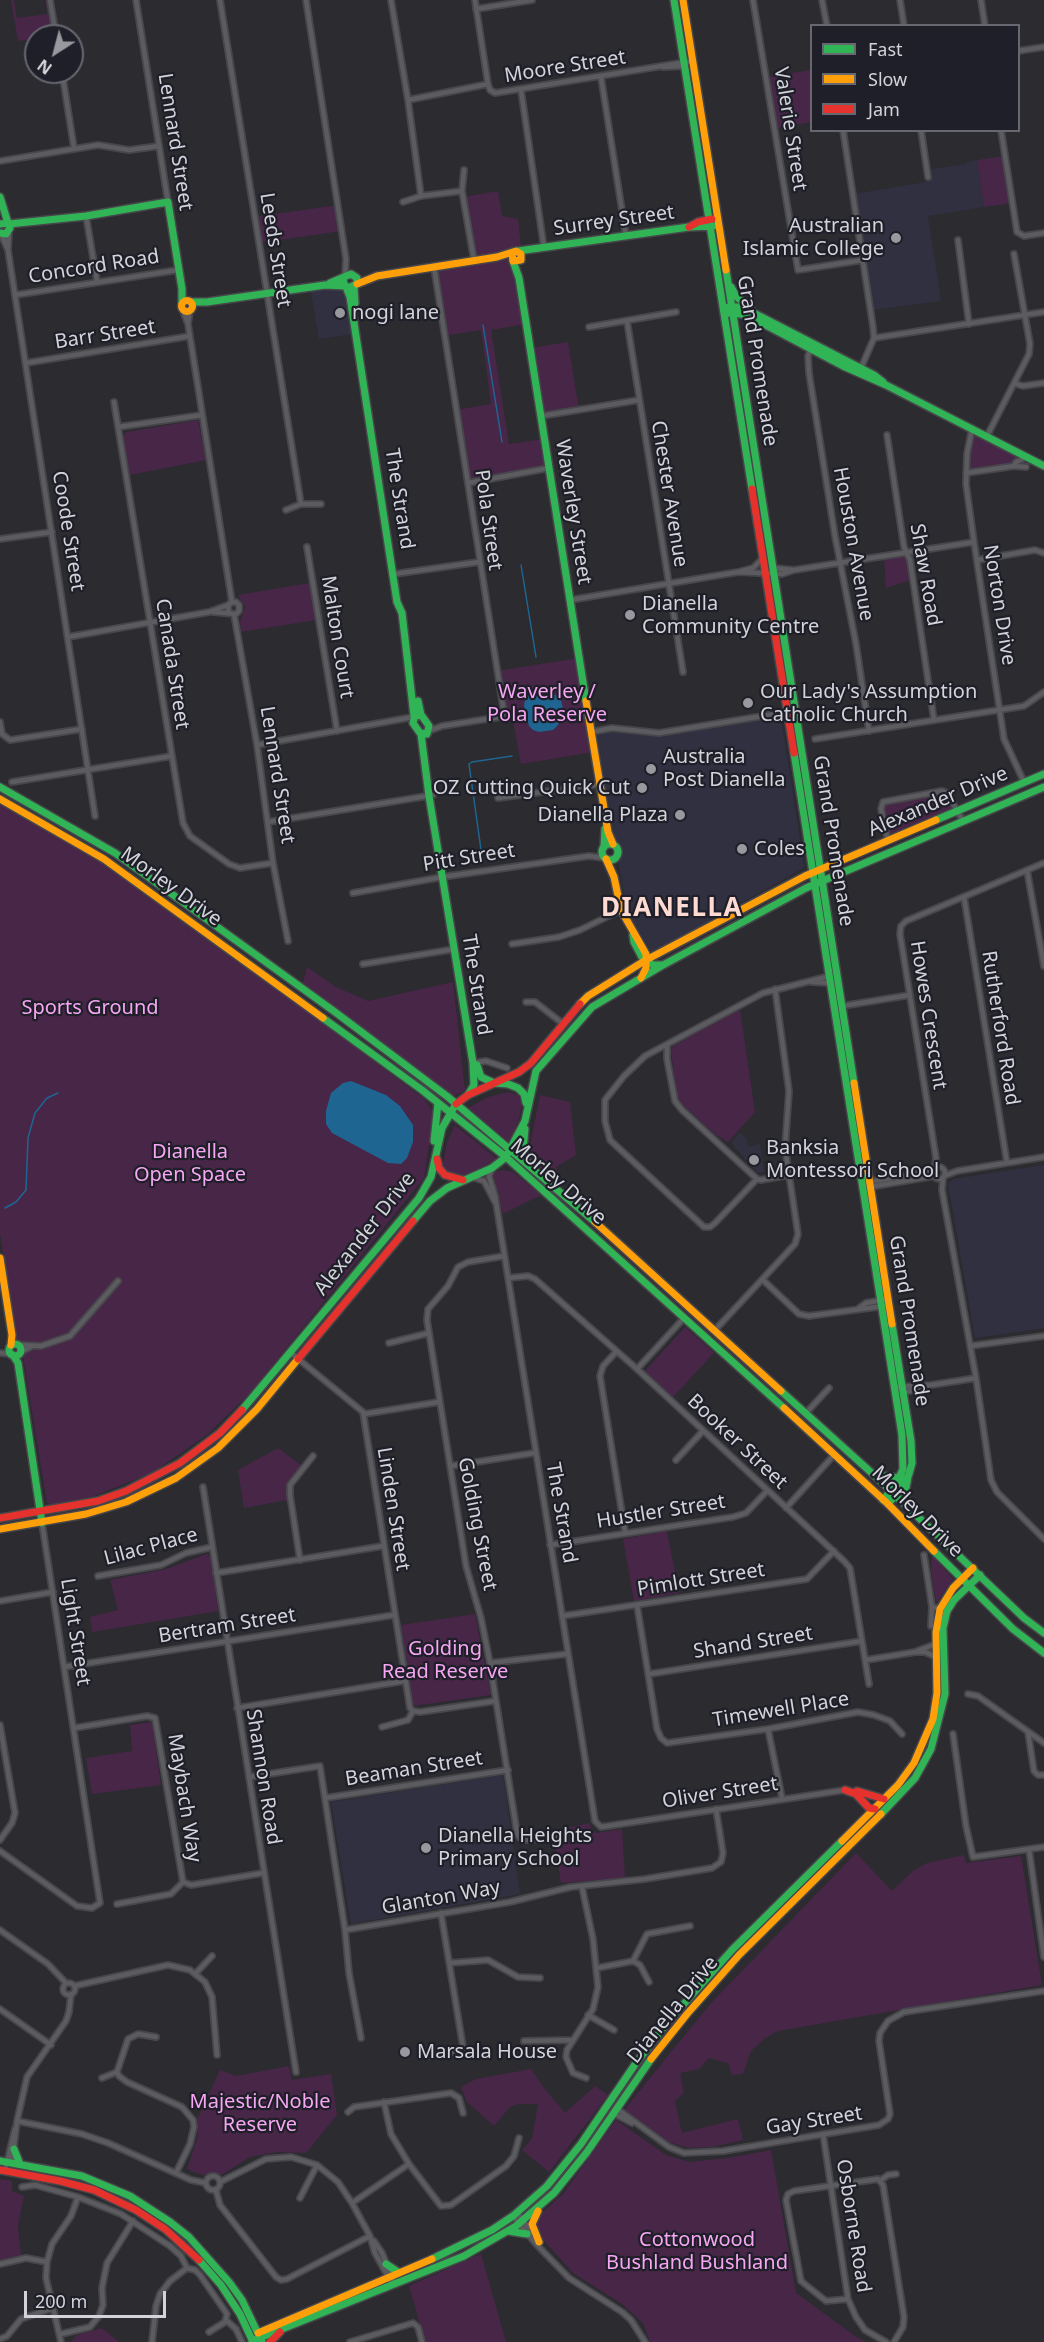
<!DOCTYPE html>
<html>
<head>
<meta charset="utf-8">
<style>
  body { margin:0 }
  #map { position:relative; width:1044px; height:2342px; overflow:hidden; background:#2b2b30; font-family:"Noto Sans",sans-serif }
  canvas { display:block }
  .legend { position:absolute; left:810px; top:24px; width:210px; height:108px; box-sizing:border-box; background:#1f1f29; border:2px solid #676770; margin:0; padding:8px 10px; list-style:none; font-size:18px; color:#d3d3da }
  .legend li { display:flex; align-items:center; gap:12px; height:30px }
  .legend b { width:30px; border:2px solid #676770 }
  .north { position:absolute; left:24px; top:24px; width:60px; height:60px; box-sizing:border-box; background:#1f1f29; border:2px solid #676770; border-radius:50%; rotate:216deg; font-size:16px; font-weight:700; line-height:24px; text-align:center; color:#d3d3da }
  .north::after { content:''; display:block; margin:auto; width:21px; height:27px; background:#98989e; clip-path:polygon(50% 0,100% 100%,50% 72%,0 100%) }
  .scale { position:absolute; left:24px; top:2291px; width:142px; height:27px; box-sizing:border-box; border:3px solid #d3d3da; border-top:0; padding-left:8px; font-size:18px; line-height:21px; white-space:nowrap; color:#d3d3da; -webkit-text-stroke:4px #1f1f29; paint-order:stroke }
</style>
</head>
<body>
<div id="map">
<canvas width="1044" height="2342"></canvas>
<ul class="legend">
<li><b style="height:8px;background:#30b455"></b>Fast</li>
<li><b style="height:8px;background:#ff9f0a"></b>Slow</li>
<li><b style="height:8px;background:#e5322d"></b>Jam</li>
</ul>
<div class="north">N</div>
<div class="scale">200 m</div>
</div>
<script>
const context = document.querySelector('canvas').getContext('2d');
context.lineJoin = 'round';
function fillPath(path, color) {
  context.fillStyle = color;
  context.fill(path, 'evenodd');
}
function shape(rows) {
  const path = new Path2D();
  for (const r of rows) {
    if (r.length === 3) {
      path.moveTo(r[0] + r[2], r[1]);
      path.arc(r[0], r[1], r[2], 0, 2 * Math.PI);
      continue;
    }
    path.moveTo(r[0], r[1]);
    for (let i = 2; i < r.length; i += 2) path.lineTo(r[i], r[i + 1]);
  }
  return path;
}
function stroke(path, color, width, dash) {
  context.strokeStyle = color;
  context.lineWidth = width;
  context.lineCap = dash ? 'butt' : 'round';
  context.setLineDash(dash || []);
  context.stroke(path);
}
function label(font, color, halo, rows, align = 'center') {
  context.font = font + ' "Noto Sans",sans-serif';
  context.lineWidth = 4.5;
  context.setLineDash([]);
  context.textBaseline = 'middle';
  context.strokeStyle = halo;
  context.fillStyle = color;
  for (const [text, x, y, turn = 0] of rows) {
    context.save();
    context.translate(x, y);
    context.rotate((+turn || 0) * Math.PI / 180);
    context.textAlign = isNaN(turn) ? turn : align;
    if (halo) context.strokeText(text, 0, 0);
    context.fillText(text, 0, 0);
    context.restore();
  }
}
fillPath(shape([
  [977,160,984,207,928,216,941,301,872,310,854,194,926,182,928,177,926,170,966,164,966,162],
  [343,282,359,333,319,339,310,287],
  [775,714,781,718,804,865,802,869,652,953,627,911,596,731,659,736,685,729],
  [740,1132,747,1139,748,1147,760,1144,764,1172,757,1172,731,1143],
  [1044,1165,1044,1328,975,1338,948,1184,953,1179],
  [503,1775,520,1894,351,1924,331,1802]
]), '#303040');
fillPath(shape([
  [11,0,14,0,17,18,47,14,46,0,49,0,55,36,36,36,36,39,18,41],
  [811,70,811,122,777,128,769,77],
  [1005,156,1013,203,984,207,977,160],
  [498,191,502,216,518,219,522,256,514,252,526,324,491,330,509,444,544,439,549,468,468,483,456,410,491,404,481,330,443,336,434,267,474,260,464,197],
  [338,205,342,231,258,243,254,217],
  [568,342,579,410,541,416,530,348],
  [198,420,206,460,130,475,123,437,126,432],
  [972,429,1020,458,1014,466,966,473],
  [907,554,913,579,886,588,884,557],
  [310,583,316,620,241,632,240,621,245,607,238,595],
  [579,658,594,752,521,764,513,721,506,722,497,671],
  [942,791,947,793,958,812,888,841,881,809,883,802],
  [0,804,88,853,254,972,423,1098,434,1112,424,1178,250,1393,208,1434,152,1473,91,1497,54,1505,47,1503,23,1356,17,1344,0,1234],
  [307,967,336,987,368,1001,453,982,465,1090,454,1096,303,983],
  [740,1009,755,1112,728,1142,716,1135,683,1105,677,1096,671,1051,673,1046],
  [508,1092,518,1095,522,1104,519,1119,510,1143,468,1108,488,1097],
  [540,1095,570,1102,576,1155,556,1167,558,1180,555,1183,529,1160,528,1155],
  [455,1125,497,1159,467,1175,460,1177,450,1175,443,1164,447,1142],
  [502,1170,513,1172,541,1195,503,1214,493,1173],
  [685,1327,714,1353,672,1398,644,1372],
  [278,1448,302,1466,288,1488,287,1500,244,1508,238,1470],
  [667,1531,679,1593,634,1601,623,1539],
  [207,1554,211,1557,218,1611,92,1632,90,1617,118,1610,110,1580,166,1569],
  [932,1555,953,1579,936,1603,931,1570],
  [475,1614,491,1695,413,1706,401,1625],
  [152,1722,161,1785,92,1794,86,1758,132,1751,130,1725],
  [590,1823,591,1829,596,1833,622,1829,625,1878,561,1883,555,1844,563,1843,566,1840,567,1834,562,1829],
  [856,1853,892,1891,913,1871,927,1863,964,1855,966,1863,1021,1856,1042,1985,778,2031,765,2038,751,2051,743,2074,732,2075,728,2063,709,2058,699,2069,680,2073,684,2093,675,2101,682,2133,738,2119,743,2140,712,2147,688,2148,669,2142,624,2110,711,2003],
  [289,2066,292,2080,331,2074,337,2115,306,2153,277,2152,250,2157,223,2174,202,2175,187,2169,198,2136,197,2120,220,2070,236,2076],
  [531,2069,544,2088,565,2113,595,2086,608,2095,549,2172,522,2150,532,2139,538,2104,518,2104,510,2107,494,2126,466,2101,461,2087,476,2079],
  [616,2120,666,2155,689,2162,728,2158,771,2150,796,2293,855,2336,866,2342,650,2342,643,2323,622,2304,573,2273,529,2224,563,2194],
  [0,2179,12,2181,12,2191,24,2196,18,2226,21,2255,0,2261],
  [481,2254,506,2342,425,2342,409,2286],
  [102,2328,119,2342,71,2342,77,2335]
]), '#482648');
fillPath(shape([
  [543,690,556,695,561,700,564,713,558,725,553,730,539,732,533,730,529,726,524,707,525,699,530,694],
  [351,1081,386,1095,400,1106,413,1125,413,1142,407,1158,401,1164,388,1163,332,1133,326,1124,326,1111,331,1093,343,1083]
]), '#1f6591');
stroke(shape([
  [483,325,502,442],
  [521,565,536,657],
  [482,857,469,764,472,762,512,756],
  [5,1208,16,1202,26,1190,28,1138,35,1113,47,1098,58,1093]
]), '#1f6591', 1.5);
const street = shape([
  [50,0,56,36],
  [136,0,168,202],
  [220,0,301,504],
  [306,0,346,259,345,276],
  [391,0,408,100,421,196,462,191,474,260],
  [475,0,488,84,490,90,495,93,693,61],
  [753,0,798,270,863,260],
  [822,0,827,26],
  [900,0,904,26],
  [981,0,985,26],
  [476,9,532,0],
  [1018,51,1044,47],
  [663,67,684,66],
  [62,72,74,148],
  [601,77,626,236],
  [521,90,544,248],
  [408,100,488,84],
  [843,130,873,327,874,338,861,368],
  [921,130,928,177],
  [1001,130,1017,232,1024,236,1044,233],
  [0,161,98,145,129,150,159,146],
  [462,191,464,170],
  [403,202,421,196],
  [86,216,97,281],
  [9,232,8,250,95,816],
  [1,234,8,250],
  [958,240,969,324],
  [15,295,178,270],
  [183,311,188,324,232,602],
  [627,321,683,672],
  [188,324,190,310],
  [589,327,676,312],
  [874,338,1044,312],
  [811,349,808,356,809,373,835,536,856,644,869,731],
  [26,363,190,336],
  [1016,384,1023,386,1044,383],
  [114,402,183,823,190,836,229,864,240,868,273,863],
  [541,416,639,400],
  [118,427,202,415],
  [972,429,967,454,966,484,974,542,1004,739,1024,782],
  [887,435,904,547,910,560,934,720],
  [987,436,1029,354,1030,344,1014,254],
  [1014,466,1016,462,1027,457],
  [966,473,1014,466,1026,467],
  [468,483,549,468],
  [286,510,301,504,321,504],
  [0,539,52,532],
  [307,547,337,731],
  [977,560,1035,550,1044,553],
  [773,568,794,570],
  [738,572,782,574,794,570,974,542],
  [394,574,479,562],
  [570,600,738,572,753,568,762,559],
  [213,612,236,614,239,611,239,605,236,602,230,603,228,607,229,612],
  [234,614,257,745,273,863,288,941],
  [68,637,209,612,228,605],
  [0,722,2,734,10,740,82,729],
  [429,731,442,726,500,717,504,713,434,267],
  [591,732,612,728,659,733,787,712],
  [815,739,1024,706,1044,692],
  [257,745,413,717],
  [12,782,172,756],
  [498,798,601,784],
  [268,822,433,795],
  [888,841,881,809,883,802,942,791,947,793,963,821],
  [1027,870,1044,966],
  [353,893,442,877,589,856,604,858],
  [964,897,1007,1163],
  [512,944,559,937,580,930,621,910],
  [363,964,455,949],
  [812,982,830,983],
  [526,1002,535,1002,562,1023],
  [842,1006,910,995],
  [667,1045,667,1059,675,1101,682,1110,757,1179],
  [473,1063,486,1061,507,1068],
  [939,1173,6],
  [492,1168,489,1176,495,1196,595,1821,601,1827,845,1790],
  [934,1170,936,1158,900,934,901,926,906,921,1044,863],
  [789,1175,761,1180,757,1179,715,1223,710,1227,704,1227,610,1140,605,1121,605,1100,624,1076,645,1056,763,993,830,976],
  [944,1176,957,1171,1044,1157],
  [472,1177,484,1181,495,1202],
  [943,1178,942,1190,976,1378,991,1480,997,1492,1044,1539],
  [868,1182,934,1171],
  [869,1187,934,1176],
  [504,1256,468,1262,458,1267,448,1286,428,1309,427,1320,466,1566,481,1618,490,1663,517,1833,520,1838,526,1840,559,1838],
  [508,1278,528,1276,535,1279,637,1369,844,1561,850,1568,869,1684],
  [763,1280,799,1314,809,1316,884,1306],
  [859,1308,866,1303,889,1299],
  [715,1330,795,1244,798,1234,785,1148,789,1091,775,989],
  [389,1343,429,1333],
  [20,1345,41,1346,70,1336,118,1281],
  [970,1346,1044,1336],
  [21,1352,32,1346],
  [616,1352,603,1366,600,1376,625,1532],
  [0,1353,11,1354],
  [291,1353,363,1412,410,1708,413,1711,420,1712,495,1701],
  [637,1369,684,1318],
  [894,1387,931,1385,976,1378],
  [902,1393,928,1386],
  [806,1413,829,1388],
  [364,1414,439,1402],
  [676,1460,702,1432],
  [451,1466,534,1453],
  [203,1487,296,2072],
  [786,1508,834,1455],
  [550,1545,733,1517,746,1513,767,1491],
  [924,1555,932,1607,942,1609],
  [300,1560,290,1495,290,1485,313,1456],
  [216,1573,383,1546],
  [98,1576,161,1565,186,1553,212,1547],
  [0,1601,53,1592],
  [637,1605,657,1729,661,1738,667,1743,768,1729,858,1712,874,1715,890,1721,902,1734],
  [562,1616,807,1579,834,1551],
  [931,1626,932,1607],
  [917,1651,936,1644],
  [866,1660,915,1652,925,1652,936,1657],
  [490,1663,567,1654],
  [64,1667,394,1615],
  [649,1674,862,1641],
  [968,1694,978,1696,1044,1743],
  [237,1708,404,1681],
  [0,1725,15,1813,12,1823,0,1840],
  [382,1727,408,1720,413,1711],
  [74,1728,147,1716,155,1718,183,1882],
  [768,1729,782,1798],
  [1028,1732,1034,1771,1038,1775,1044,1775],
  [953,1734,966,1826,973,1857,1044,1847],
  [249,1777,320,1766,345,1930,349,1973,361,2038],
  [325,1798,508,1770],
  [1029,1849,1044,1957],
  [0,1851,77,1906,92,1908,100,1903,42,1523],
  [183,1882,191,1885,263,1873],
  [582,1887,593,1939,598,1987,593,2009,567,2050,566,2057,573,2073,586,2078],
  [117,1904,171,1894,183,1882],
  [0,1930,48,1964,66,1983],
  [345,1930,510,1902,571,1887,645,1879,712,1868,721,1862,723,1853,716,1809],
  [633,1961,647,1934,690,1926],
  [633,1961,640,1965,649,1982],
  [450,1963,488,1960,518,1977,540,1978],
  [597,1968,633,1961],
  [196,1973,212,1956],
  [69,1989,6],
  [74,1986,168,1965,190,1970,205,1982,212,1997,217,2055],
  [0,2009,51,2045],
  [588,2015,614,2030],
  [156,2037,138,2034,128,2039,117,2072,119,2076,127,2082,182,2107,193,2120,194,2127,190,2144,176,2173],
  [524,2041,573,2040],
  [430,2056,456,2051,463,2047,441,1913],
  [102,2078,117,2072],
  [384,2102,391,2134,409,2164,441,2206,451,2205,506,2166,514,2156,519,2138],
  [616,2108,669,2147,684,2153,723,2151,879,2125,888,2119,890,2114,879,2041,880,2033,888,2021,904,2012,1044,1991],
  [348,2112,354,2107,451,2093,459,2098,463,2113],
  [613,2113,632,2123],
  [17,2121,82,2134,108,2143,191,2180,206,2183],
  [823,2134,848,2299,856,2317,865,2330,886,2342],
  [12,2163,17,2121,27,2077,66,2021,69,2012,71,1994],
  [5,2171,15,2129],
  [213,2183,7],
  [881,2180,888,2175,896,2174],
  [220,2182,266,2159,291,2157,317,2165,338,2182,352,2203,370,2236,375,2253,390,2280],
  [22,2187,35,2185,78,2197,121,2214,170,2246,181,2256,187,2268],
  [216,2190,220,2205,276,2277,281,2280,287,2279,370,2236],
  [300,2198,317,2165],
  [352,2203,409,2164],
  [517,2213,533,2233],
  [513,2216,536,2244,569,2278,622,2312,631,2320,645,2342],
  [374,2241,382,2253,393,2279],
  [0,2264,26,2258,47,2262],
  [848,2299,826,2301,801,2281,786,2200,788,2194,794,2191,878,2179,883,2185,904,2317,903,2327,894,2342],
  [226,2320,236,2329,242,2342],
  [61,2334,90,2327,99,2316,103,2305,102,2288,107,2263,133,2221],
  [0,2339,7,2336,21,2319,53,2308],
  [61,2342,46,2278,47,2262,52,2244,71,2216,78,2197],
  [152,2342,156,2306,160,2294,170,2281,187,2268,195,2270,200,2275,227,2314,225,2322,209,2332],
  [350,2342,413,2323,418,2327,422,2342]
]);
const fast = shape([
  [674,0,752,489],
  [0,197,8,223],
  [0,224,8,223,10,228,6,234,0,233],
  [9,224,86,216,168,202,182,289,182,303],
  [518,251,689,227,714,226],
  [513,261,519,278,586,701],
  [726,270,854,1083],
  [330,283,351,274,357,278,357,284,348,288,344,284,343,278],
  [346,287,350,297,397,602,402,613,414,716],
  [354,287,355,303],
  [731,287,736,296,751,309],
  [191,302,207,302,325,285,345,286],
  [728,307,740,307,750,311,874,375,883,382],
  [728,313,741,314,758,321,843,366,886,385,1044,466],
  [418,701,421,715],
  [415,715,422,716,429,726,427,734,420,733,413,723,415,715],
  [421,734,429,796,473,1063,474,1085,468,1095],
  [794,753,902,1435,903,1469,897,1483,883,1500],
  [0,787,115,853,335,1012,448,1097,595,1222],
  [936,820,1044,774],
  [610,852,8],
  [604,847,605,829],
  [633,935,634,942,642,957,653,965,663,965],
  [323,1018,422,1090,506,1157,784,1408],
  [477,1065,481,1077,494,1083],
  [495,1083,508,1084,518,1088,524,1094,526,1103],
  [525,1129,523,1152,528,1164],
  [434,1141,438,1103],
  [413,1221,430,1201,447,1188,492,1168,506,1157,525,1121,536,1071,592,1007,663,965,806,888,1044,787],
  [15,1350,6],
  [13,1355,18,1363,42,1523],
  [781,1391,874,1475,1024,1618,1044,1633],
  [242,1410,419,1198,431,1177,442,1128,456,1104],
  [876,1475,899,1478],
  [888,1504,900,1490,909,1474,912,1463,911,1441,892,1324],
  [907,1506,905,1493,908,1477],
  [934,1551,1013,1629,1044,1653],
  [881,1814,915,1778,931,1749,945,1694,943,1628,947,1611,954,1600,980,1575],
  [14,2149,20,2164],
  [0,2161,82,2176,130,2196,170,2222,189,2237,229,2282,242,2300,262,2342],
  [508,2231,527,2234],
  [432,2259,492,2230,513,2216,547,2186,581,2144,636,2063,666,2024,732,1950,842,1841],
  [199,2260,221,2285,240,2314,253,2342],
  [386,2264,398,2272],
  [252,2341,464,2256,516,2226,554,2193,587,2152,651,2059]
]);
const slow = shape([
  [683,0,726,270],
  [357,284,377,276,497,257,516,251,521,254,521,260,513,261,512,253],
  [187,306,5.5],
  [586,701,608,832,613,844],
  [0,799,104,859,323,1018],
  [606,859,614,877,621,910,646,954,646,968,641,978],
  [580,1004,588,996,646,960,805,876,936,820],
  [854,1083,892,1324],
  [595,1222,781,1391],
  [0,1258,12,1335,11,1345],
  [784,1408,888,1504,934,1551],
  [0,1529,86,1514,126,1502,176,1478,218,1448,257,1409,298,1359],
  [842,1841,898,1785,914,1763,933,1719,937,1693,936,1632,940,1609,953,1588,973,1568],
  [651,2059,687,2014,739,1955,881,1814],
  [538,2211,532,2224,539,2242],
  [258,2333,432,2259]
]);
const jam = shape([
  [689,227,698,222,712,219],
  [752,489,794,753],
  [456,1104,468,1095,519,1072,531,1063,580,1004],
  [437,1159,439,1168,445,1175,463,1180],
  [298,1359,413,1221],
  [0,1518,98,1501,126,1491,180,1463,220,1433,242,1410],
  [845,1790,856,1794,869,1808,875,1809],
  [857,1791,884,1799],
  [0,2170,60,2181,94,2190,136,2210,165,2229,199,2260],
  [270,2342,280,2332]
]);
stroke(street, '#46464b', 8);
stroke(fast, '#46464b', 10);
stroke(slow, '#46464b', 10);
stroke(jam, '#46464b', 10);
stroke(street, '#5b5b60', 4.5);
stroke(fast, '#30b455', 7);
stroke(slow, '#ff9f0a', 7);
stroke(jam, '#e5322d', 7);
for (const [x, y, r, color] of [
  [896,238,6,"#98989e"],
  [340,313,6,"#98989e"],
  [630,615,6,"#98989e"],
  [748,703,6,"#98989e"],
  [651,769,6,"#98989e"],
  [642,788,6,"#98989e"],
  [680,815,6,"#98989e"],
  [742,849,6,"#98989e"],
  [754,1160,6,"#98989e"],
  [426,1848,6,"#98989e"],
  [405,2052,6,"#98989e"]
]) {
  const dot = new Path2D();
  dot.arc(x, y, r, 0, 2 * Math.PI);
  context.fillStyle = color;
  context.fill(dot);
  stroke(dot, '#1f1f29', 2);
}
label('20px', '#d3d3da', '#1f1f29', [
  ["Moore Street",565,67,-9],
  ["Valerie Street",790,129,81],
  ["Lennard Street",175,142,81],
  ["Surrey Street",614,221,-8],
  ["Leeds Street",275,250,81],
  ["Concord Road",94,267,-9],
  ["Barr Street",105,335,-9],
  ["Grand Promenade",757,361,81],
  ["Chester Avenue",669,494,81],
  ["The Strand",399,499,81],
  ["Waverley Street",573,512,81],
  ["Pola Street",488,520,82],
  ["Coode Street",68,531,81],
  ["Houston Avenue",853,544,80],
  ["Shaw Road",925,575,80],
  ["Norton Drive",999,605,81],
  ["Malton Court",337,637,81],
  ["Canada Street",172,664,81],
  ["Lennard Street",277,775,81],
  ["Alexander Drive",938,802,-23],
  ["Grand Promenade",833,841,81],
  ["Pitt Street",469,858,-9],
  ["Morley Drive",171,887,36],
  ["The Strand",476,985,81],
  ["Howes Crescent",928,1015,81],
  ["Rutherford Road",1000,1028,81],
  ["Morley Drive",558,1182,41],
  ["Alexander Drive",365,1234,-52],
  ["Grand Promenade",909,1321,81],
  ["Booker Street",737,1442,43],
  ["Linden Street",393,1509,81],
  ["Hustler Street",661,1512,-9],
  ["Morley Drive",917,1512,45],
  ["The Strand",561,1513,80],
  ["Golding Street",477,1524,79],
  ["Lilac Place",151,1547,-15],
  ["Pimlott Street",701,1580,-9],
  ["Bertram Street",227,1626,-9],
  ["Light Street",75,1632,81],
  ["Shand Street",753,1643,-9],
  ["Timewell Place",781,1710,-9],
  ["Beaman Street",414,1769,-9],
  ["Shannon Road",263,1777,81],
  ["Oliver Street",720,1793,-9],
  ["Maybach Way",184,1798,81],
  ["Glanton Way",441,1898,-10],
  ["Dianella Drive",673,2010,-51],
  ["Gay Street",814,2121,-9],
  ["Osborne Road",853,2226,81]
]);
label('20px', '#d3d3da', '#1f1f29', [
  ["Australian",884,226,"right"],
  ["Islamic College",884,249,"right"],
  ["nogi lane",352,313],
  ["Dianella",642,604],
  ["Community Centre",642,627],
  ["Our Lady's Assumption",760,692],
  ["Catholic Church",760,715],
  ["Australia",663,757],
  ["Post Dianella",663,780],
  ["OZ Cutting Quick Cut",630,788,"right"],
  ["Dianella Plaza",668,815,"right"],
  ["Coles",754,849],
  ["Banksia",766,1148],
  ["Montessori School",766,1171],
  ["Dianella Heights",438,1836],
  ["Primary School",438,1859],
  ["Marsala House",417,2052]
], 'left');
label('20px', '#f6a6f2', '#1f1f29', [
  ["Waverley /",547,692],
  ["Pola Reserve",547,715],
  ["Sports Ground",90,1008],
  ["Dianella",190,1152],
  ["Open Space",190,1175],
  ["Golding",445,1649],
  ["Read Reserve",445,1672],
  ["Majestic/Noble",260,2102],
  ["Reserve",260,2125],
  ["Cottonwood",697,2240],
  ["Bushland Bushland",697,2263]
]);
context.letterSpacing = '1.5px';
label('bold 26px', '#fddbd2', '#1f1f29', [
  ["DIANELLA",672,909]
]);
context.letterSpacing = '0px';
</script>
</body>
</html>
